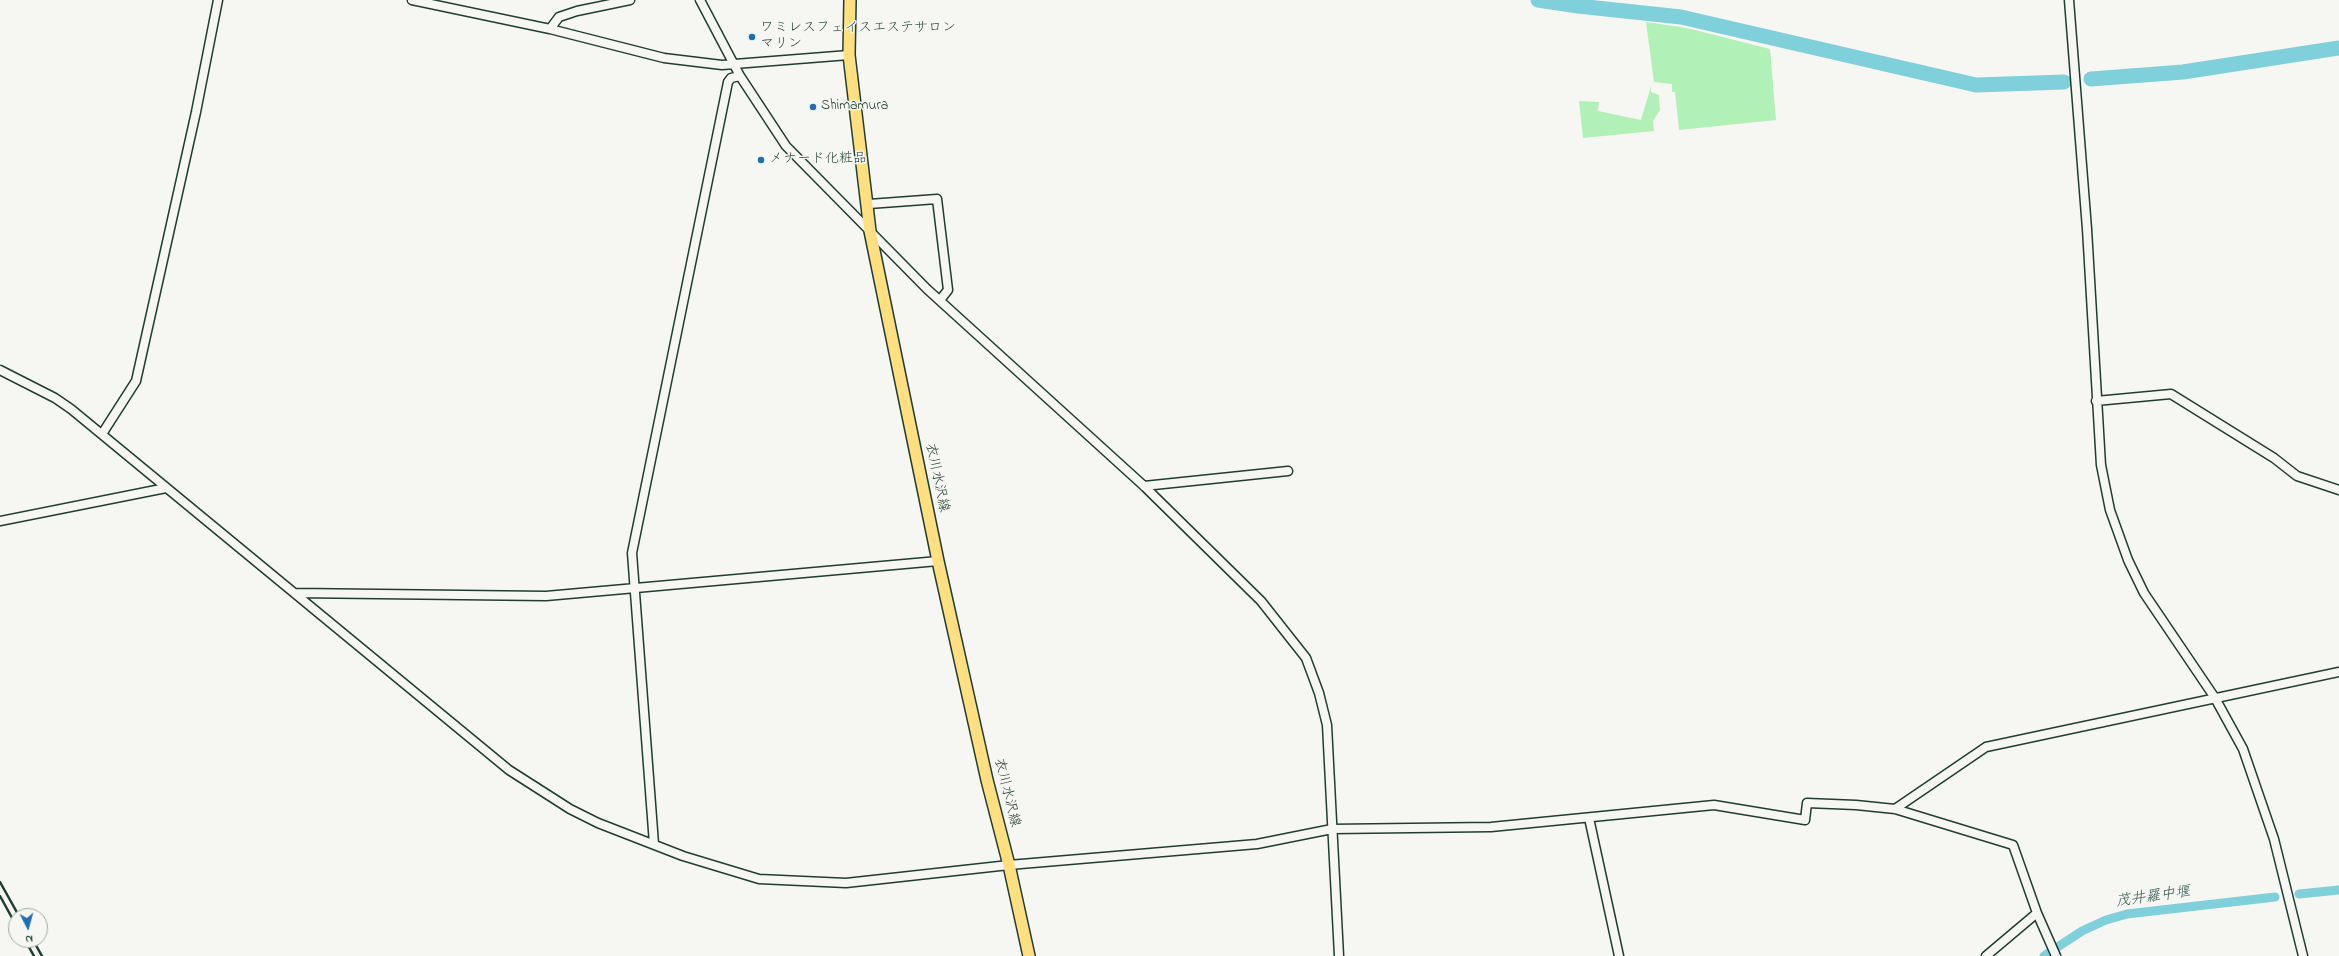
<!DOCTYPE html>
<html>
<head>
<meta charset="utf-8">
<style>
  body { margin:0 }
  #map { position:relative; width:2339px; height:956px; overflow:hidden; background:#f6f6f2; font-family:"Indie Flower",sans-serif }
  canvas { display:block }
  .north { position:absolute; left:8px; top:908px; width:40px; height:40px; box-sizing:border-box; background:#f6f6f2; border:1px solid #a0aca6; border-radius:50%; rotate:174deg; font-size:11px; font-weight:700; line-height:16px; text-align:center; color:#1f3d34 }
  .north::after { content:''; display:block; margin:auto; width:14px; height:18px; background:#1f6fb2; clip-path:polygon(50% 0,100% 100%,50% 72%,0 100%) }
</style>
</head>
<body>
<div id="map">
<canvas width="2339" height="956"></canvas>
<div class="north">N</div>
</div>
<script>
const context = document.querySelector('canvas').getContext('2d');
context.lineJoin = 'round';
function fillPath(path, color) {
  context.fillStyle = color;
  context.fill(path, 'evenodd');
}
function shape(rows) {
  const path = new Path2D();
  for (const r of rows) {
    path.moveTo(r[0], r[1]);
    for (let i = 2; i < r.length; i += 2) path.lineTo(r[i], r[i + 1]);
  }
  return path;
}
function stroke(path, color, width, dash) {
  context.strokeStyle = color;
  context.lineWidth = width;
  context.lineCap = dash ? 'butt' : 'round';
  context.setLineDash(dash || []);
  context.stroke(path);
}
function label(font, color, halo, rows, align = 'center') {
  context.font = font + ' "Indie Flower","Klee One",sans-serif';
  context.lineWidth = 3;
  context.setLineDash([]);
  context.textBaseline = 'middle';
  context.strokeStyle = halo;
  context.fillStyle = color;
  for (const [text, x, y, turn = 0] of rows) {
    context.save();
    context.translate(x, y);
    context.rotate((+turn || 0) * Math.PI / 180);
    context.textAlign = isNaN(turn) ? turn : align;
    if (halo) context.strokeText(text, 0, 0);
    context.fillText(text, 0, 0);
    context.restore();
  }
}
fillPath(shape([
  [1646,22,1687,28,1770,49,1776,120,1679,130,1675,92,1672,92,1672,84,1654,82],
  [1651,86,1651,92,1659,95,1660,110,1653,121,1654,131,1583,138,1579,101,1599,102,1598,111,1641,120]
]), '#b1f0b7');
stroke(shape([
  [2299,894,2339,890],
  [2044,956,2082,931,2106,920,2127,914,2275,897]
]), '#80d0db', 9);
stroke(shape([
  [1538,0,1578,6,1681,17,1976,85,2064,82],
  [2091,79,2183,72,2339,48]
]), '#80d0db', 15);
const minor = shape([
  [412,0,550,29,664,58,722,65,849,55],
  [700,0,740,76,786,146,927,289,1144,486,1261,601,1306,658,1319,693,1327,725,1339,956],
  [2069,0,2087,229,2101,465,2110,510,2128,560,2144,593,2215,698,2243,749,2274,839,2303,956],
  [550,29,559,17,577,11,630,0],
  [869,204,937,199,948,290,940,300],
  [0,370,55,398,71,409,509,770,570,809,598,823,683,856,759,879,846,883,1009,865,1257,844,1332,829,1491,827,1714,805,1805,820,1807,803,1856,805,1895,809,2013,845,2037,913,2056,956],
  [2096,401,2171,394,2274,458,2297,476,2339,490],
  [102,434,136,381,196,112,218,0],
  [1144,486,1288,471],
  [0,521,166,488],
  [295,593,546,596,938,561],
  [1895,809,1986,747,2339,672],
  [1589,818,1619,956],
  [654,844,632,553,728,82,731,78,740,76],
  [1986,956,2037,913]
]);
const major = shape([
  [850,0,849,55,870,231,938,561,987,780,1009,865,1029,956]
]);
stroke(minor, '#1f3d34', 11);
stroke(major, '#1f3d34', 14);
stroke(minor, '#f6f6f2', 8);
stroke(major, '#ffdf80', 11);
stroke(shape([
  [0,882,19,916],
  [0,896,16,925],
  [25,940,34,956],
  [33,940,42,956]
]), '#1f3d34', 2.5);
for (const [x, y, r, color] of [
  [752,37,4,"#1f6fb2"],
  [813,107,4,"#1f6fb2"],
  [761,160,4,"#1f6fb2"]
]) {
  const dot = new Path2D();
  dot.arc(x, y, r, 0, 2 * Math.PI);
  context.fillStyle = color;
  context.fill(dot);
  stroke(dot, '#f6f6f2', 1.5);
}
label('14px', '#1f3d34', '#f6f6f2', [
  ["ワミレスフェイスエステサロン",760,29],
  ["マリン",760,45],
  ["Shimamura",821,107],
  ["メナード化粧品",769,160]
], 'left');
label('14px', '#1f3d34', '#f6f6f2', [
  ["衣川水沢線",936,478,78],
  ["衣川水沢線",1006,793,76]
]);
label('italic 15px', '#325a55', '#f6f6f2', [
  ["茂井羅中堰",2153,898,-8]
]);
</script>
</body>
</html>
